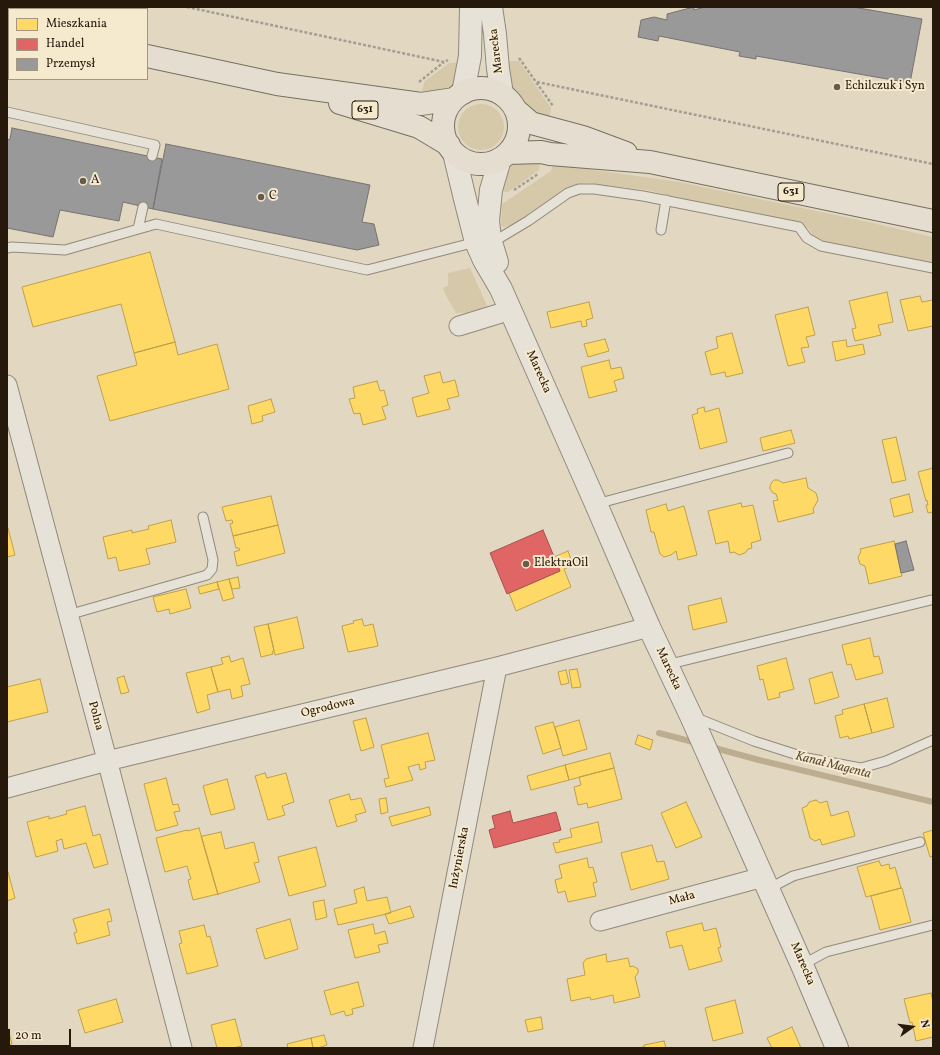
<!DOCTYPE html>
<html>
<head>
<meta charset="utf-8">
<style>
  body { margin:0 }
  #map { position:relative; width:940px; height:1055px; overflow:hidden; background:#e2d8c1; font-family:Vollkorn,serif }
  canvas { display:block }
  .frame { position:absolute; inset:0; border:8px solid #27180c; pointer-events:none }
  .legend { position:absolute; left:8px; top:8px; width:140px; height:72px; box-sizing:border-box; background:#f5e9ce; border:1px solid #a39580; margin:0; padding:5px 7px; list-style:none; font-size:12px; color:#27180c }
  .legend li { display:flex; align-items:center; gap:8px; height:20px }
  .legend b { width:20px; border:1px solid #a39580 }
  .north { position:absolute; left:892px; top:1007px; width:40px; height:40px; -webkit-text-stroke:3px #f5e9ce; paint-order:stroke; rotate:76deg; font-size:11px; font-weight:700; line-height:16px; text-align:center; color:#27180c }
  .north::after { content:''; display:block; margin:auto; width:14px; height:18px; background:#27180c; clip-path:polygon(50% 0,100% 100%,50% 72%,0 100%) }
  .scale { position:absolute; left:8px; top:1029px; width:63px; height:18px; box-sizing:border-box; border:2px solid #27180c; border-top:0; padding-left:5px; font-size:12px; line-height:14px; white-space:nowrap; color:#27180c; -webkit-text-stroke:3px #f5e9ce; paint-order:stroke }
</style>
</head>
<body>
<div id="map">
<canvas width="940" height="1055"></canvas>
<div class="frame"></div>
<ul class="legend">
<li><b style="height:11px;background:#ffd966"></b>Mieszkania</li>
<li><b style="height:11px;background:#e06666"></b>Handel</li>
<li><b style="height:11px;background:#999"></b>Przemysł</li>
</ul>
<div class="north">N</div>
<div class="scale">20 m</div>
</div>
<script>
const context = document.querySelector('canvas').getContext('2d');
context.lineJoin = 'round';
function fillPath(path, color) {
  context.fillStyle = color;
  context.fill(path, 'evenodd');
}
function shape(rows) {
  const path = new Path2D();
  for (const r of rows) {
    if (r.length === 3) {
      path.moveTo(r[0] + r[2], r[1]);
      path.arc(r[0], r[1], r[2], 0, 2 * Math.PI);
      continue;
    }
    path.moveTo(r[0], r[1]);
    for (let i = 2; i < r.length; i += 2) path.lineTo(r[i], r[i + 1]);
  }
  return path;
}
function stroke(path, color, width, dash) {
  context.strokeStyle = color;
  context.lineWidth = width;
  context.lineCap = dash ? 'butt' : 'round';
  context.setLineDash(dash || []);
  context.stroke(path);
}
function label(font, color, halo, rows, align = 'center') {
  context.font = font + ' Vollkorn,serif';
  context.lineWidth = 4;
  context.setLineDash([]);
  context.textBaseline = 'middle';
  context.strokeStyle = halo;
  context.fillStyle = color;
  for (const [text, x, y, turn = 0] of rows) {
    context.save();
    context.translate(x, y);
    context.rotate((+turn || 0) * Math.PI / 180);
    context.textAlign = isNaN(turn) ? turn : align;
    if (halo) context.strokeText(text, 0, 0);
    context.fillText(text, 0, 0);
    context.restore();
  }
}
fillPath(shape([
  [506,61,519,61,551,108,549,121,530,113,510,88],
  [463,62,455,84,445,91,421,95,424,83,425,81,449,63],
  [481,127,23],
  [540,160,539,170,508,192,497,191,504,172,511,166,518,162],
  [553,162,587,169,679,182,864,221,933,237,933,264,880,252,821,241,812,235,808,228,647,190,605,185,586,183,575,185,567,187,515,224,504,227,501,226,502,204,551,171],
  [470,268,490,312,456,313,445,294,443,288,448,286,448,273]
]), '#d6c9aa');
const homes = shape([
  [150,252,175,342,134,353,121,304,33,327,22,287,150,252],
  [887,292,893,322,878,325,881,335,855,341,852,329,856,328,849,301,887,292],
  [920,296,922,302,933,300,933,326,908,331,900,300,920,296],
  [589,302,593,318,586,320,587,326,582,327,581,321,551,328,547,312,589,302],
  [808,307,815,335,806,337,809,347,801,348,805,362,788,366,775,315,808,307],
  [732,333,743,373,726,377,725,372,711,375,705,352,718,348,716,337,732,333],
  [605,339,609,351,588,357,584,344,605,339],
  [846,340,847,347,863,344,865,354,836,361,832,342,846,340],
  [175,342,178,355,217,344,229,389,110,421,97,376,137,365,134,353,175,342],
  [609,360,611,369,621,367,624,378,614,381,617,391,589,398,581,367,609,360],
  [440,372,443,383,455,380,459,396,447,399,450,409,417,417,412,398,429,393,424,376,440,372],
  [377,381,380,391,384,390,388,405,382,407,386,419,363,425,360,413,354,414,349,399,355,398,353,387,377,381],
  [271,399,275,412,262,416,263,421,252,424,248,406,271,399],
  [704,407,705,412,719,408,727,442,700,449,692,415,698,413,697,409,704,407],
  [791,430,795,443,763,451,760,438,791,430],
  [896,437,906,480,892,483,882,440,896,437],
  [933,468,933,512,928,513,926,505,928,505,927,500,926,501,918,472,933,468],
  [806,478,808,488,816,493,818,500,813,509,814,513,778,522,773,501,778,500,776,494,773,493,770,489,770,486,772,482,774,480,778,480,783,483,806,478],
  [909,494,913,512,894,517,890,499,909,494],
  [271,496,278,525,233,536,230,524,233,523,232,520,226,521,222,507,271,496],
  [741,503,742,507,753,505,761,540,751,543,752,548,748,549,745,553,739,555,734,552,730,553,728,541,716,544,708,511,741,503],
  [666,504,668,511,684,506,697,555,678,560,676,551,671,555,664,557,660,554,654,532,651,532,646,510,666,504],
  [171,520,176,542,146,549,150,564,119,571,116,557,108,559,103,537,132,530,132,533,149,529,148,526,171,520],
  [278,525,285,553,237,566,234,552,240,550,239,548,236,548,233,536,278,525],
  [7,528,8,528,15,555,7,557,7,528],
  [894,541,902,576,869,584,865,566,860,564,858,557,861,552,860,549,894,541],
  [568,551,573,565,564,569,571,587,516,611,509,593,560,571,554,557,568,551],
  [238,577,240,588,232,589,229,579,238,577],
  [229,579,234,598,223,601,217,582,229,579],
  [217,582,219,589,200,594,198,587,217,582],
  [186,589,191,608,170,614,169,609,157,612,153,597,186,589],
  [721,598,727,622,693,630,688,606,721,598],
  [297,617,304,648,275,655,268,624,297,617],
  [362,619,364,626,373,624,378,646,348,652,342,626,354,623,353,621,362,619],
  [268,624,274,651,272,652,273,654,261,657,254,627,268,624],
  [870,638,874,657,879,656,883,673,856,680,851,664,847,665,842,645,870,638],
  [229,656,231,662,243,658,250,684,241,686,243,696,232,699,230,689,218,692,211,667,223,664,221,658,229,656],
  [786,658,794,689,779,693,780,697,768,700,763,679,760,680,757,666,786,658],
  [211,667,218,692,207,695,210,709,197,713,186,673,211,667],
  [577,669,581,687,572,688,569,670,577,669],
  [566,670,569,683,561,685,558,672,566,670],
  [832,672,839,697,815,704,809,679,832,672],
  [124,676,129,692,121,694,117,678,124,676],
  [40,679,48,712,7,722,7,687,40,679],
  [887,698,894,727,872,733,864,704,887,698],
  [864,704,872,733,849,739,848,736,840,738,835,716,843,714,842,710,864,704],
  [366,718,374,747,361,751,353,721,366,718],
  [579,720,587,749,563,756,555,727,579,720],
  [553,722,561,748,543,754,535,727,553,722],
  [428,733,435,760,425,762,426,768,420,770,419,764,408,767,413,780,386,787,384,779,389,778,381,745,428,733],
  [638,735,653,740,650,750,635,744,638,735],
  [610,753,614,768,569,780,565,765,610,753],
  [565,765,569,780,531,790,527,776,565,765],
  [614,768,622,799,588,808,587,803,578,805,574,787,581,785,579,777,614,768],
  [265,773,267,778,286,773,294,802,282,806,285,815,268,820,255,776,265,773],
  [166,778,173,805,178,804,180,811,174,812,178,825,156,831,144,784,166,778],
  [227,779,235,809,211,815,203,786,227,779],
  [349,794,351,800,361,798,366,812,355,815,357,821,337,827,329,800,349,794],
  [386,798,388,812,381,814,379,799,386,798],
  [816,800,820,803,827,801,831,816,848,811,855,836,822,845,820,839,815,841,810,838,802,808,807,806,809,802,816,800],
  [686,802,702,837,676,848,661,813,686,802],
  [85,806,93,836,100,834,108,864,94,868,86,843,64,849,62,839,56,841,58,851,36,857,27,822,49,816,49,819,67,814,66,811,85,806],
  [429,807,431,815,392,826,389,817,429,807],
  [598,822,602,842,556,853,553,843,560,842,559,840,572,837,570,829,598,822],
  [199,828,218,894,193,900,188,880,191,879,187,866,165,872,156,838,187,830,187,831,199,828],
  [933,830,933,856,930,857,923,833,933,830],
  [221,832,225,849,254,842,259,862,254,863,260,882,218,894,218,895,201,836,203,836,221,832],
  [652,845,657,862,664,861,669,879,631,890,621,853,652,845],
  [316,847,326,886,289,896,278,857,316,847],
  [587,858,589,868,593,867,597,882,593,883,596,896,568,902,565,891,558,893,555,880,562,878,559,865,587,858],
  [879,861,881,866,889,864,890,869,895,867,901,888,866,897,857,867,879,861],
  [7,872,8,872,15,898,7,901,7,872],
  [364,887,367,901,387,897,391,913,338,925,334,909,357,903,354,890,364,887],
  [901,888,902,888,911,922,880,930,871,896,901,888],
  [324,900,327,917,316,920,313,902,324,900],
  [410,906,414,917,389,924,385,914,410,906],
  [109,909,112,921,107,922,110,935,77,944,74,933,77,932,73,919,109,909],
  [290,919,298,949,265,959,256,929,290,919],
  [702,923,704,931,716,928,721,947,718,948,722,961,689,970,682,945,670,948,666,932,702,923],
  [373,924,375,934,385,931,388,943,378,945,380,952,355,958,348,930,373,924],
  [204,925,207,937,210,936,218,966,187,974,179,944,182,943,179,931,204,925],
  [606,954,607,962,628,958,630,967,633,966,638,969,638,973,635,977,640,997,614,1003,613,995,591,1000,590,997,571,1001,567,979,585,975,583,963,586,959,606,954],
  [358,982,364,1006,352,1009,353,1014,346,1016,344,1011,331,1015,324,991,358,982],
  [931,993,933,1002,933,1037,916,1041,912,1022,910,1023,904,999,931,993],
  [116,999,123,1022,85,1033,78,1010,116,999],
  [735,1000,743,1033,713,1041,705,1008,735,1000],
  [541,1017,543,1029,528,1032,525,1020,541,1017],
  [235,1019,242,1046,233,1048,217,1048,211,1025,235,1019],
  [7,1025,12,1044,7,1045,7,1025],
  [792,1027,801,1048,772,1048,767,1038,792,1027],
  [324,1035,327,1045,318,1048,313,1048,311,1038,324,1035],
  [311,1038,313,1048,288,1048,287,1044,311,1038],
  [664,1041,666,1048,637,1048,644,1047,644,1045,664,1041]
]);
fillPath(homes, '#ffd966');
stroke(homes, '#be9f4b', 1);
const shops = shape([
  [543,530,560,571,507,594,490,553,543,530],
  [510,811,513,823,556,812,561,830,494,848,489,830,495,828,492,816,510,811]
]);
fillPath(shops, '#e06666');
stroke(shops, '#a84f4b', 1);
const industry = shape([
  [694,7,694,10,705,7,853,7,922,19,910,83,756,56,756,59,739,56,740,52,659,36,658,41,638,37,641,20,654,17,667,20,667,14,694,7],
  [12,128,162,159,153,209,123,202,119,221,60,210,53,237,7,228,7,140,10,139,12,128],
  [166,144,370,185,362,222,374,224,379,245,357,250,153,209,166,144],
  [906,541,914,570,901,573,895,544,906,541]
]);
fillPath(industry, '#999');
stroke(industry, '#77726f', 1);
stroke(shape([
  [659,733,697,743],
  [711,747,759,760,933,802]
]), '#bcad90', 6);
const service = shape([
  [83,9,84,7],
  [7,112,155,145,152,156],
  [138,229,143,207],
  [661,230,666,200],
  [490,239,498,239,528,221,568,193,579,189,594,189,643,196,799,227,807,238,821,246,933,268],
  [7,248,12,247,65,250,156,224,367,270,476,242],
  [596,504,788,453],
  [68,615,207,575,212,569,213,560,203,517],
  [666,665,931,600],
  [694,717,754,741,807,758,861,768,886,761,933,740],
  [768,889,793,876,920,842],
  [802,965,826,952,933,925]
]);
const minor = shape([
  [459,326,511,310],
  [7,385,105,752,182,1048],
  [7,788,107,761,497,667,649,627],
  [600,921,763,877],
  [423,1048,497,667]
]);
const tertiary = shape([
  [491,7,495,34,498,69,502,94],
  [463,93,470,56,471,7],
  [454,153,465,199,476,242,484,260,501,289,596,504,649,627,691,716,802,965,837,1048],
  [497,262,490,239,488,221,491,190,500,159]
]);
const primary = shape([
  [7,26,9,26],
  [147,56,277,84,421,104,454,99],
  [481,126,38],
  [340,103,419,127,449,145],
  [516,110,531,123,583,137,626,153],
  [508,153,541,152,550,154,650,162,933,221]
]);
stroke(service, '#91897b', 11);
stroke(minor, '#91897b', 21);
stroke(tertiary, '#91897b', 24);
stroke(primary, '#766f62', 24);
stroke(shape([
  [187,7,444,62,448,60],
  [519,58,553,106],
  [419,82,444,62],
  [537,82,933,164],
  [514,190,538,174]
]), '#a39d93', 2.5, [3, 2]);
stroke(service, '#e7e2d7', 9);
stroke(minor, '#e7e2d7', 19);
stroke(tertiary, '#e7e2d7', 22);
stroke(primary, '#e4ddd0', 22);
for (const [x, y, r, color] of [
  [837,87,4,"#685b4b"],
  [83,181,4,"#685b4b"],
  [261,197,4,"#685b4b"],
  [526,564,4,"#685b4b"]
]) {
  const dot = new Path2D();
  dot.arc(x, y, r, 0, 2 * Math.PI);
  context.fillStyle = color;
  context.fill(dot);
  stroke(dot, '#f5e9ce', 1.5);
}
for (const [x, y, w] of [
  [365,110,26],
  [791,192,26]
]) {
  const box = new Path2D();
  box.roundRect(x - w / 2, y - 9, w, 18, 3);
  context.fillStyle = '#f5e9ce';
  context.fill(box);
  stroke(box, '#27180c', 1);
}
label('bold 11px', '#27180c', null, [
  ["631",365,110],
  ["631",791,192]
]);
label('12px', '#27180c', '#f5e9ce', [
  ["Marecka",497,51,-97],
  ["Marecka",538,372,66],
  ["Marecka",668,669,65],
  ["Ogrodowa",328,708,-14],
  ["Polna",95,716,75],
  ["Inżynierska",460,858,-79],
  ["Mała",682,899,-15],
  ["Marecka",802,964,67]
]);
label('12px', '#27180c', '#f5e9ce', [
  ["Echilczuk i Syn",845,87],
  ["A",91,181],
  ["C",269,197],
  ["ElektraOil",534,564]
], 'left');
label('italic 13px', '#5c4c38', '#f5e9ce', [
  ["Kanał Magenta",833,766,14]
]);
</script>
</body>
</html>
